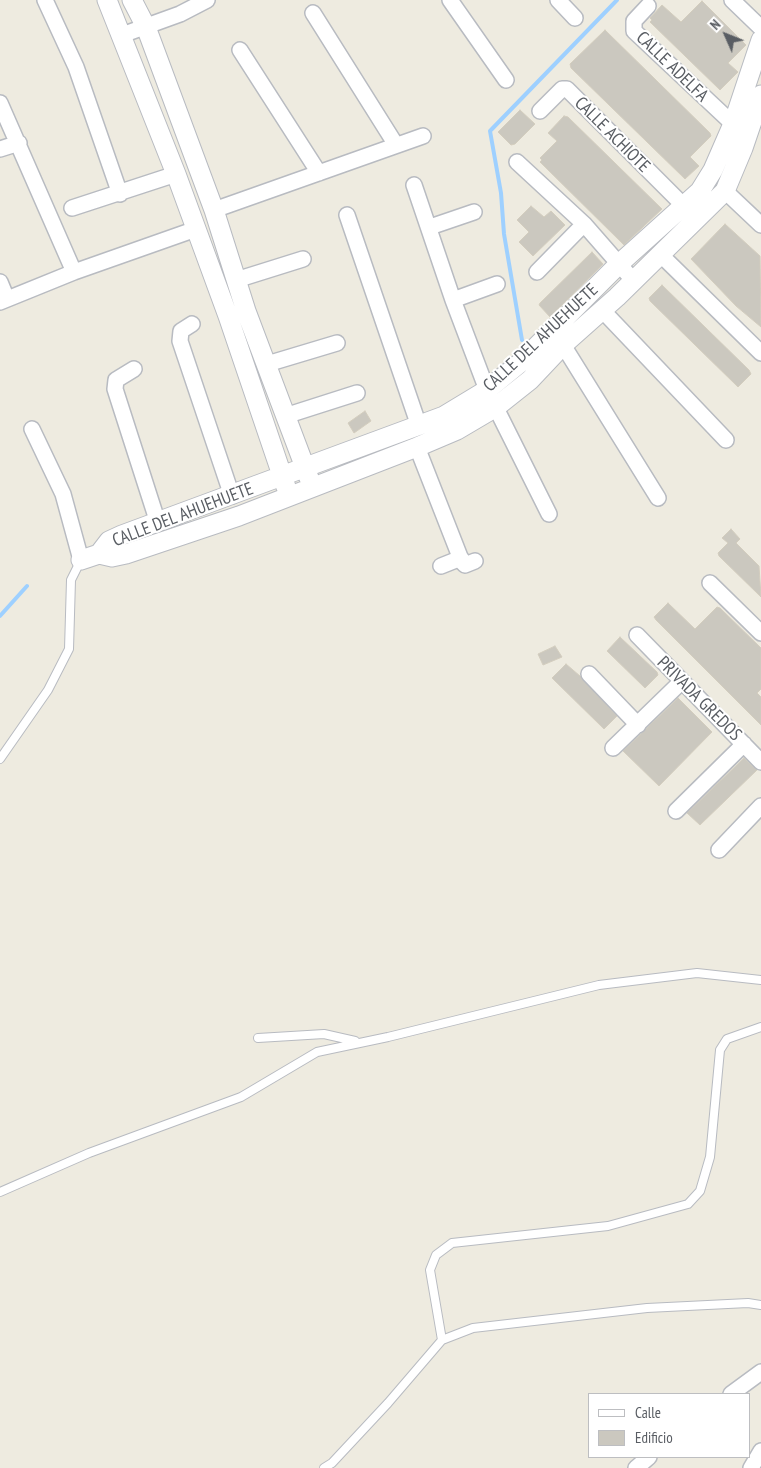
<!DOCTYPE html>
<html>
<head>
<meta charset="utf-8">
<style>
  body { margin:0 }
  #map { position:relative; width:761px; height:1468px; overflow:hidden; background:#eeebe0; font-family:"PT Sans Narrow",sans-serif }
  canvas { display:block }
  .legend { position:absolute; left:588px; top:1393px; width:162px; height:65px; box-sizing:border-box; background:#fff; border:1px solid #bdbec1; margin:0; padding:6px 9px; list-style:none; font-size:15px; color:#595d63 }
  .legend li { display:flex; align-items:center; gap:10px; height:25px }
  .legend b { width:25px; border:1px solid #bdbec1 }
  .north { position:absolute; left:701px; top:10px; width:50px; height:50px; -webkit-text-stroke:4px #fff; paint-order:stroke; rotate:314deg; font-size:14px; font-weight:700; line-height:20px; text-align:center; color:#595d63 }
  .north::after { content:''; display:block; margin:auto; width:18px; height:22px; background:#595d63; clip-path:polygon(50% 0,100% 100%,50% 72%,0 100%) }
</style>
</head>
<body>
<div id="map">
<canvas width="761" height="1468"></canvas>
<ul class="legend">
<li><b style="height:6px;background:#fff"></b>Calle</li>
<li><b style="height:14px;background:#cbc8bf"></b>Edificio</li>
</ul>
<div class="north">N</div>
</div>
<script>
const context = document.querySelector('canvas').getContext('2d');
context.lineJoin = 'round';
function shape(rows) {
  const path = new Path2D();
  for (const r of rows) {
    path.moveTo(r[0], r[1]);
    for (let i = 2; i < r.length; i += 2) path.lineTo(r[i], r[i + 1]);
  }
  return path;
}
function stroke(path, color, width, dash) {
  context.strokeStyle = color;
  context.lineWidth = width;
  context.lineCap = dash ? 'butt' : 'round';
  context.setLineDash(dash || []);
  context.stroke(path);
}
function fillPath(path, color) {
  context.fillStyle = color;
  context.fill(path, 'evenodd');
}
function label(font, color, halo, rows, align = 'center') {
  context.font = font + ' "PT Sans Narrow",sans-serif';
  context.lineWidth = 4;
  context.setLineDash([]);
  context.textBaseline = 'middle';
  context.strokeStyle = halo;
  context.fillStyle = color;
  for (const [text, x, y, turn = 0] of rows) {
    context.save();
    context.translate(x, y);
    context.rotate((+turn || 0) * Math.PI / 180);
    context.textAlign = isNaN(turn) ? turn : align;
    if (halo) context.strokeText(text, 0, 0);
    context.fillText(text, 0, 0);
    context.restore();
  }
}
stroke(shape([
  [522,340,504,234,501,193,490,131,617,0],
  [0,616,27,586]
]), '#9ed0ff', 4);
const building = shape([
  [702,1,746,45,728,63,738,72,720,90,650,22,652,20,650,18,662,5,681,22,702,1],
  [605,30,710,133,711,136,690,157,699,166,685,179,571,68,570,64,605,30],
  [520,110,535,124,515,144,511,145,498,132,520,110],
  [564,116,568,117,662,209,624,245,540,162,542,160,540,158,557,141,548,133,564,116],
  [531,206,544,217,551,211,565,225,533,256,519,242,529,232,517,220,531,206],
  [725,224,760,256,761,327,736,306,691,259,725,224],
  [592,252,603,264,550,317,539,305,540,303,592,252],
  [662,285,749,370,751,374,738,387,650,301,649,298,662,285],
  [365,411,371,421,354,433,348,423,365,411],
  [731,529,740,539,736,543,759,566,761,597,719,556,718,553,728,543,722,538,731,529],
  [668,603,695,629,717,607,720,608,761,648,761,689,757,693,761,697,761,725,656,620,654,617,668,603],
  [620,637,657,672,658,675,645,688,607,651,620,637],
  [555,646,562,657,543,665,538,654,555,646],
  [566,664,580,676,617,716,604,729,552,678,566,664],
  [678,698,712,732,659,786,623,751,678,698],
  [744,758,757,770,700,825,687,813,744,758]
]);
fillPath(building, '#cbc8bf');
stroke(building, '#d3cdbe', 1);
const service = shape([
  [0,759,48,690,69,649,71,580,81,560],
  [258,1038,324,1034,355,1041],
  [0,1192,89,1153,241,1097,317,1052,388,1037,599,985,697,973,761,980],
  [442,1340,430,1270,436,1255,452,1243,608,1226,688,1204,700,1191,710,1157,720,1050,727,1039,761,1027],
  [324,1468,332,1463,388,1403,442,1340,473,1328,647,1308,748,1303,761,1305]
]);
const minor = shape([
  [45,0,76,67,120,194],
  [450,0,506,80],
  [558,0,575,18],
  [732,0,761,28],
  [648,6,634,21,634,31,733,124],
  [313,13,396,145],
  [122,35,180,14,207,0],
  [240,50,319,173],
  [0,103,74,272],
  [540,111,562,89,567,89,684,206],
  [0,149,19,143],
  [517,162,584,224,633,280],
  [414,185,453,300,487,390,549,514],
  [725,191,761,225],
  [72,208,176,174],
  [214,210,423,136],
  [347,215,419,426],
  [430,227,474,212],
  [661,255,761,353],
  [537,272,584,224],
  [236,280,303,259],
  [0,282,7,299],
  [453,300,497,284],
  [0,302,74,272,196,229],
  [603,311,726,440],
  [192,324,181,331,180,341,232,496],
  [563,345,658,498],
  [267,364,337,343],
  [134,369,116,380,115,389,158,523],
  [285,416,357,393],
  [32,429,63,494,81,560],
  [417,447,462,562,465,565,475,561],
  [441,566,461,558],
  [710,583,761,633],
  [637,635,761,762],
  [589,674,638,725],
  [613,748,681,682],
  [676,811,744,744],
  [719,850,761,806],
  [731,1394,761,1372],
  [636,1468,649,1457],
  [751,1468,761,1451]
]);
const tertiary = shape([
  [107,0,176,174,228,316,286,487],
  [132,0,146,27,214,210,246,311,309,478],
  [99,554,112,557,126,554,239,516,417,447,457,430,496,407,530,380,563,345,617,297,725,191,743,148,761,95],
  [81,560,99,554,109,541,122,535,444,416,487,390,520,363,620,263,700,191,713,170,733,124,761,40]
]);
stroke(service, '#b8bbc1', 10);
stroke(minor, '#b8bbc1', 18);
stroke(tertiary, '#b8bbc1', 21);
stroke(service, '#fff', 8);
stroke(minor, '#fff', 15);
stroke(tertiary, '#fff', 19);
label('18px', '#595d63', '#fff', [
  ["CALLE ADELFA",672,67,44],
  ["CALLE ACHIOTE",612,135,45],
  ["CALLE DEL AHUEHUETE",541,338,-43],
  ["CALLE DEL AHUEHUETE",183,515,-21],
  ["PRIVADA GREDOS",699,699,45]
]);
</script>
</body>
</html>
